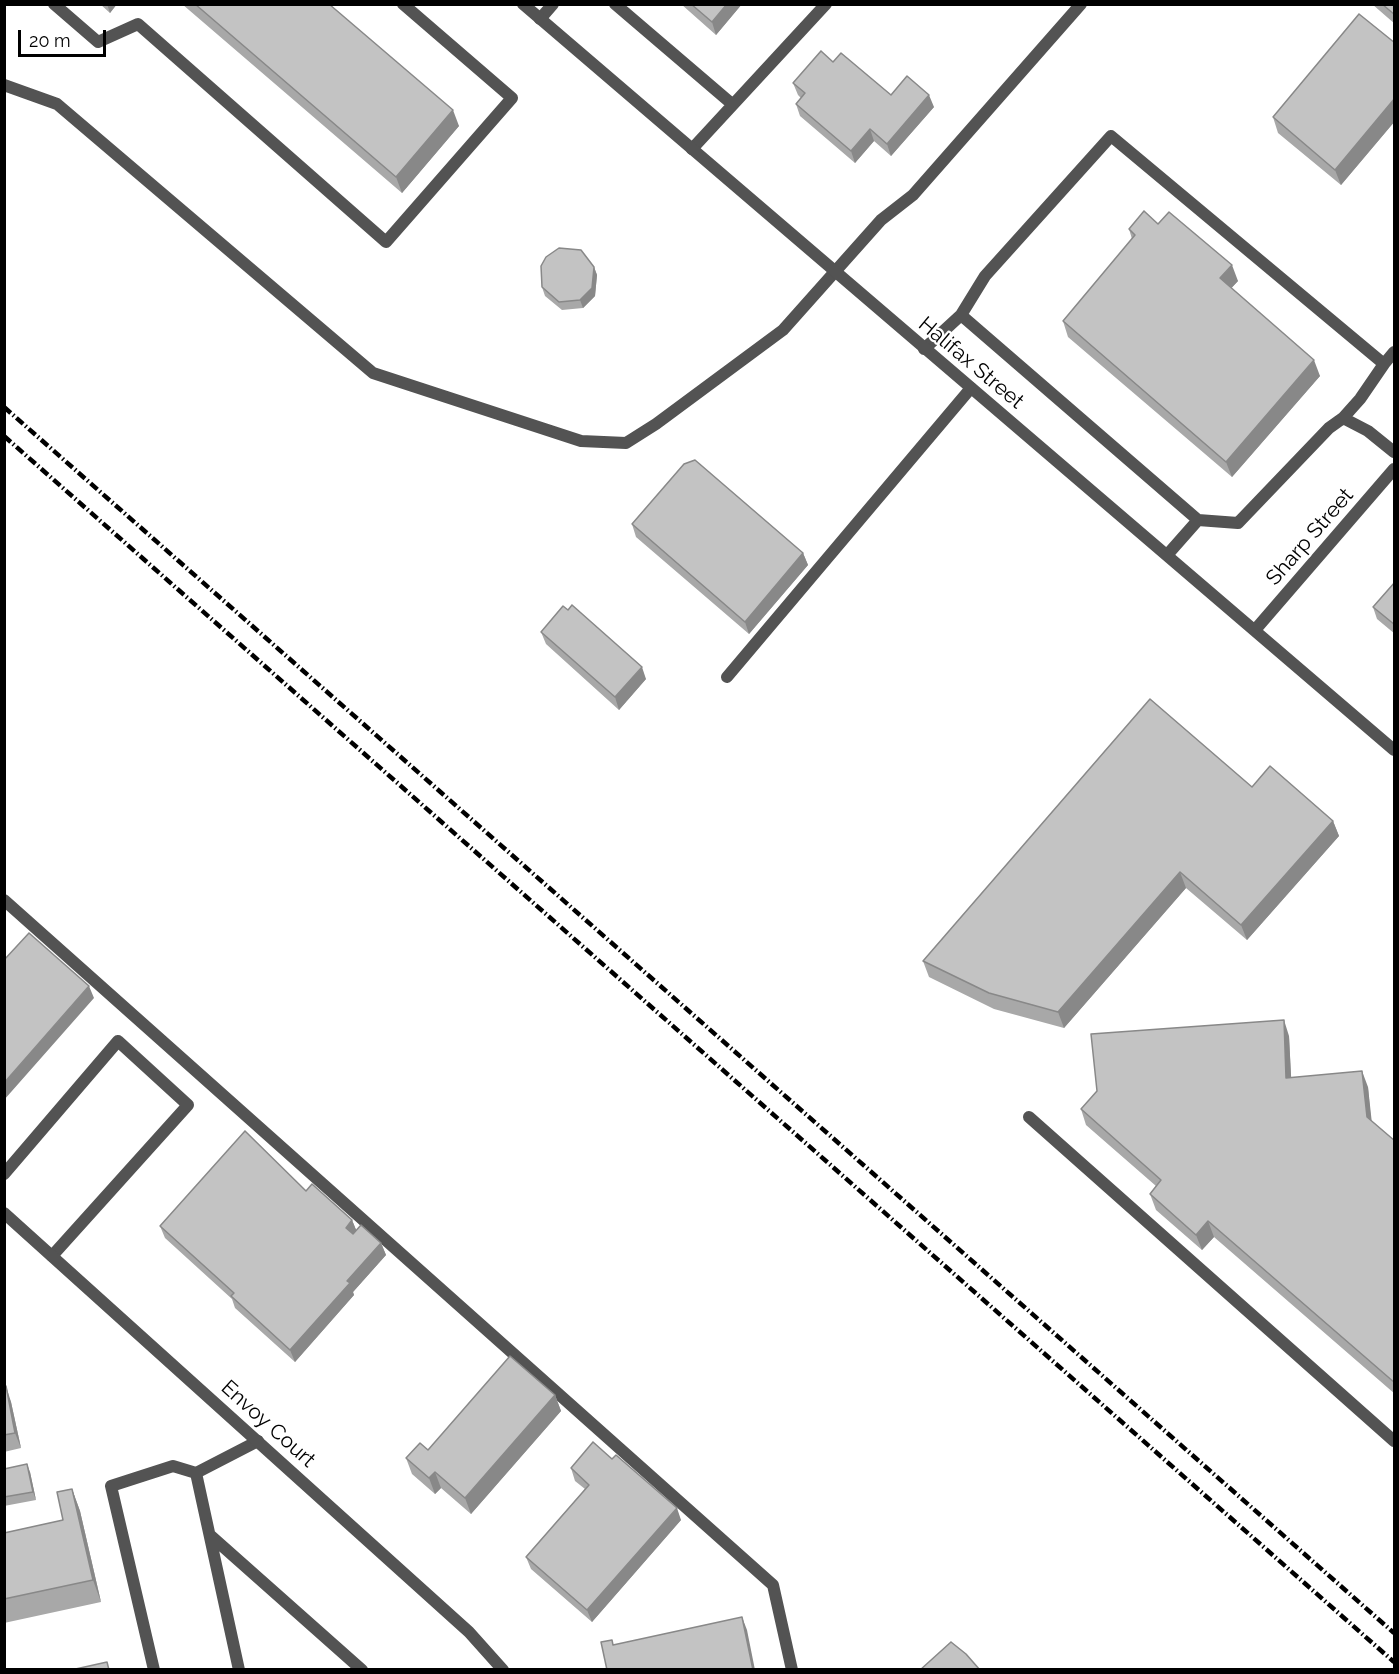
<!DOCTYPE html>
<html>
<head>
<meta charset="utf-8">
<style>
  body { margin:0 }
  #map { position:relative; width:1399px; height:1674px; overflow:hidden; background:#fff; font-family:Raleway,sans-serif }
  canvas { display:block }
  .frame { position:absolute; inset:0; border:6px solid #000; pointer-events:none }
  .scale { position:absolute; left:18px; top:30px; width:88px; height:27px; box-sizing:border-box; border:3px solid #000; border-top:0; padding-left:8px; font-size:18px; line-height:21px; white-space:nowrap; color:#000; -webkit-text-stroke:4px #fff; paint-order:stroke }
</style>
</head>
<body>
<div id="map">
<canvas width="1399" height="1674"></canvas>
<div class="frame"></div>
<div class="scale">20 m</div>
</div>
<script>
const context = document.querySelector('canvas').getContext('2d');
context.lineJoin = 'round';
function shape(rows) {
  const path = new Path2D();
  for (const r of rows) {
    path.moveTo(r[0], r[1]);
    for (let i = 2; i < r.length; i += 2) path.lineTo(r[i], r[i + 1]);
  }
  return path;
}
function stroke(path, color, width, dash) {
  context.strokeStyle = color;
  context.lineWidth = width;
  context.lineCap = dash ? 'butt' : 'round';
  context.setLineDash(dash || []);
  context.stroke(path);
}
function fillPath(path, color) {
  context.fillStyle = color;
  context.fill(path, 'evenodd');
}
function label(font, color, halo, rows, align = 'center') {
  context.font = font + ' Raleway,sans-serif';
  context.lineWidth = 4.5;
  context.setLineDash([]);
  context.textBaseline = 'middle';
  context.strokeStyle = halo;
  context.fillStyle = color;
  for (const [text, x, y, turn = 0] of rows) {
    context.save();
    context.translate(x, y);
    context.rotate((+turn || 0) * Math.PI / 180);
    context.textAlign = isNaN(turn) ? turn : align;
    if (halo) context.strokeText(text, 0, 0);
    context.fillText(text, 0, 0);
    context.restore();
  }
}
stroke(shape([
  [54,4,98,42,138,24,386,242,512,98,403,4],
  [615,4,732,104],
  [540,19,553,4],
  [4,85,57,104,373,373,581,441,626,443,656,424,783,330,881,220,913,195,1081,4],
  [692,149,826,4],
  [924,349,961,315,985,276,1111,136,1384,364,1360,399,1343,418,1329,428,1238,523,1198,520,961,315],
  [1384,364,1394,352],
  [1343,418,1368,431,1394,452],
  [1168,554,1198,520],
  [727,677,971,388],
  [4,900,773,1585,792,1670],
  [1029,1117,1394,1441],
  [4,1174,118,1041,188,1105,52,1256],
  [196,1473,239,1670],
  [211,1536,362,1670],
  [154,1670,111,1486,173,1466,196,1473,258,1441]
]), '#535353', 12);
stroke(shape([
  [523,4,1394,750],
  [1255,630,1394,469],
  [4,1213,469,1632,503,1670]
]), '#535353', 12);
stroke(shape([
  [4,407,1394,1633],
  [4,436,1394,1662]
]), '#000', 4.5, [9, 3, 1.5, 3]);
fillPath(shape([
  [100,4,117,4,110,13],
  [182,4,329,4,459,126,402,193],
  [681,4,742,4,716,35],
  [1372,4,1395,4,1395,24],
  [1395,43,1395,121,1341,185,1278,133,1273,117],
  [793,83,891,95,934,107,891,156,874,141,855,163,800,116,796,104,801,98,798,95],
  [1158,224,1238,281,1231,288,1320,376,1232,477,1068,337,1063,321,1132,239,1129,229],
  [594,267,597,275,595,296,583,308,562,310,545,296,542,287],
  [632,524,803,553,808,565,749,634,636,537],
  [1395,582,1395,634,1377,619,1373,607],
  [541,632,646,679,619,710,546,644],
  [1252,787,1333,821,1339,836,1247,940,1186,888,1064,1028,994,1009,929,977,923,961],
  [1289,1036,1291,1077,1368,1087,1371,1121,1395,1141,1395,1394,1214,1237,1202,1250,1156,1210,1150,1194,1156,1186,1086,1125,1081,1109],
  [306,1191,352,1220,356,1230,381,1243,386,1255,353,1292,354,1295,295,1362,235,1308,232,1299,165,1238,160,1226],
  [4,1386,11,1402,21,1448,4,1452],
  [555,1395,561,1411,471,1514,441,1488,435,1494,412,1474,406,1458,428,1450],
  [571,1468,681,1520,592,1622,531,1569,526,1557,585,1489,575,1481],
  [4,1469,30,1472,36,1500,4,1506],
  [72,1489,80,1511,101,1602,4,1623,4,1533,63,1520]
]), '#a8a8a8');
fillPath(shape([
  [107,4,117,4,110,13],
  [727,4,742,4,716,35,712,22],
  [929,95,934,107,891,156,887,144],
  [1395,98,1395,121,1341,185,1335,170],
  [453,110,459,126,402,193,396,177],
  [870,129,874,141,855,163,851,151],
  [1232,265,1238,281,1226,294,1220,278],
  [594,267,597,275,595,296,583,308,580,300],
  [1314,360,1320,376,1232,477,1226,462],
  [803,553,808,565,749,634,745,622],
  [642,667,646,679,619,710,615,697],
  [1333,821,1339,836,1247,940,1241,925],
  [1180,872,1186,888,1064,1028,1058,1012],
  [89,986,94,998,4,1100,4,1083],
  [1284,1020,1289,1036,1292,1094,1286,1078],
  [1362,1071,1368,1087,1373,1133,1367,1117],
  [352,1220,357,1232,351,1240,346,1228],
  [1208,1221,1214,1237,1202,1250,1196,1235],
  [381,1243,386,1255,353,1292,354,1295,295,1362,290,1350,347,1281],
  [6,1386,11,1402,21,1448,15,1433],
  [555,1395,561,1411,471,1514,465,1498],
  [27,1464,30,1472,36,1500,33,1492],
  [435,1472,441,1488,435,1494,429,1478],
  [72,1489,80,1511,101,1602,93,1580],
  [677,1508,681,1520,592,1622,587,1610],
  [742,1617,747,1630,755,1670,753,1670]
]), '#888');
const building = shape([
  [195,4,329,4,453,110,396,177,195,4],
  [691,4,727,4,712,22,691,4],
  [1382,4,1395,4,1395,15,1382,4],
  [1359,14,1395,43,1395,98,1335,170,1273,117,1359,14],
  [821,51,833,62,841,53,891,95,907,76,929,95,887,144,870,129,851,151,796,104,805,93,793,83,821,51],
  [1144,211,1158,224,1169,212,1232,265,1220,278,1314,360,1226,462,1063,321,1135,235,1129,229,1144,211],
  [559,248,581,250,594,267,592,288,580,300,559,302,542,287,541,266,546,257,559,248],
  [695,460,803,553,745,622,632,524,684,464,695,460],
  [1395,582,1395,625,1373,607,1395,582],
  [572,605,642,667,615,697,541,632,563,606,568,610,572,605],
  [1150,699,1252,787,1270,766,1333,821,1241,925,1180,872,1058,1012,989,993,923,961,1150,699],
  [29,933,89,986,4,1083,4,960,29,933],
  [1284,1020,1286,1078,1362,1071,1367,1117,1395,1141,1395,1383,1208,1221,1196,1235,1150,1194,1161,1180,1081,1109,1097,1091,1091,1034,1284,1020],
  [245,1131,306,1191,312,1184,352,1220,346,1228,353,1234,361,1225,381,1243,347,1281,350,1283,290,1350,231,1296,234,1293,160,1226,245,1131],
  [510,1356,555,1395,465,1498,435,1472,429,1478,406,1458,420,1443,428,1450,510,1356],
  [4,1386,6,1386,15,1433,4,1435,4,1386],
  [593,1442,612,1459,616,1455,677,1508,587,1610,526,1557,589,1485,571,1468,593,1442],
  [27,1464,33,1492,4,1497,4,1469,27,1464],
  [72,1489,93,1580,4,1599,4,1533,63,1520,57,1492,72,1489],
  [742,1617,753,1670,607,1670,601,1642,612,1640,613,1645,742,1617],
  [951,1642,966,1654,980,1670,920,1670,951,1642],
  [107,1662,109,1670,71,1670,107,1662]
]);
fillPath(building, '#c3c3c3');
stroke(building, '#888', 1.5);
label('21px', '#000', '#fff', [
  ["Halifax Street",971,363,40],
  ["Sharp Street",1310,537,-49],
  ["Envoy Court",268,1424,42]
]);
</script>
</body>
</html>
